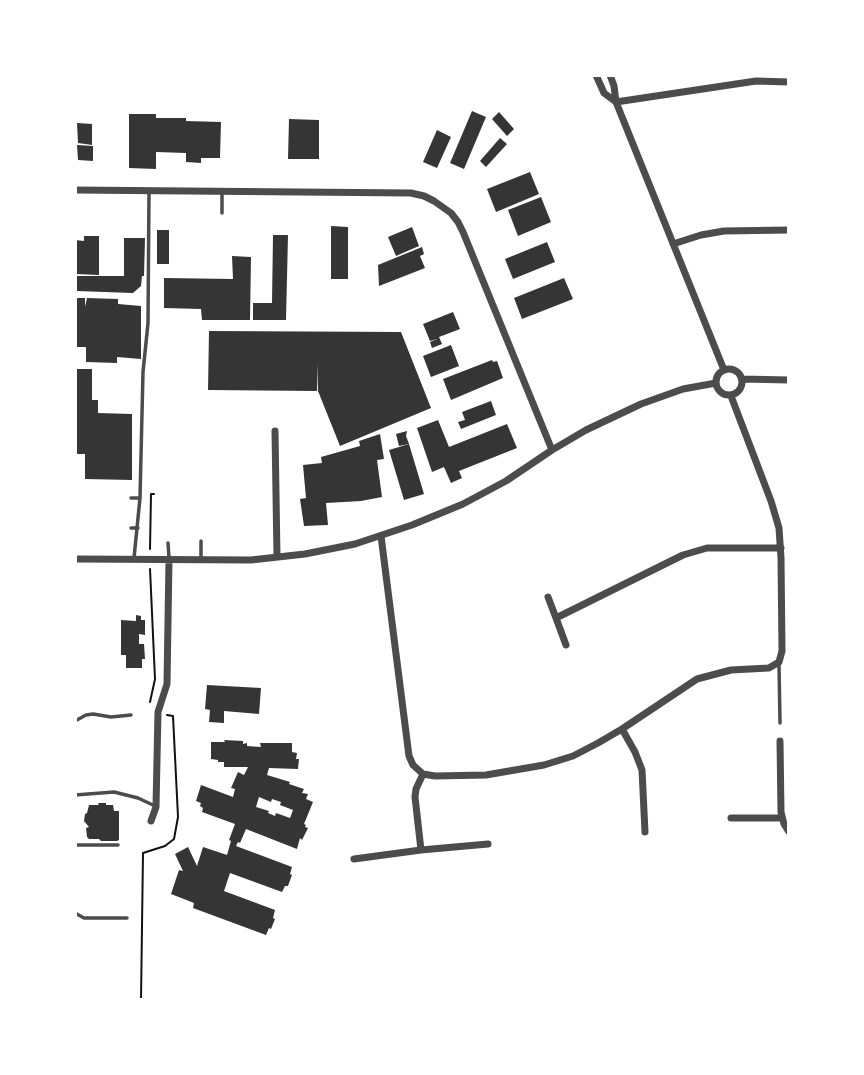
<!DOCTYPE html>
<html>
<head>
<meta charset="utf-8">
<style>
  body { margin:0 }
  #map { position:relative; width:864px; height:1075px; overflow:hidden; background:#fff; font-family:Montserrat,sans-serif }
  canvas { display:block }
  .frame { position:absolute; inset:0; border:77px solid #fff; pointer-events:none }
</style>
</head>
<body>
<div id="map">
<canvas width="864" height="1075"></canvas>
<div class="frame"></div>
</div>
<script>
const context = document.querySelector('canvas').getContext('2d');
context.lineJoin = 'round';
function fillPath(path, color) {
  context.fillStyle = color;
  context.fill(path, 'evenodd');
}
function shape(rows) {
  const path = new Path2D();
  for (const r of rows) {
    if (r.length === 3) {
      path.moveTo(r[0] + r[2], r[1]);
      path.arc(r[0], r[1], r[2], 0, 2 * Math.PI);
      continue;
    }
    path.moveTo(r[0], r[1]);
    for (let i = 2; i < r.length; i += 2) path.lineTo(r[i], r[i + 1]);
  }
  return path;
}
function stroke(path, color, width, dash) {
  context.strokeStyle = color;
  context.lineWidth = width;
  context.lineCap = dash ? 'butt' : 'round';
  context.setLineDash(dash || []);
  context.stroke(path);
}
fillPath(shape([
  [472,111,486,117,464,169,450,163],
  [499,112,514,129,507,136,492,119],
  [129,114,156,114,156,118,186,118,186,121,221,122,220,158,201,158,201,163,186,162,186,153,156,152,156,169,129,168],
  [289,119,319,120,319,159,288,159],
  [77,123,92,124,92,145,78,143],
  [437,130,451,137,437,168,423,162],
  [500,138,507,144,486,167,480,161],
  [77,145,93,146,93,161,78,160],
  [530,172,539,194,496,212,487,189],
  [541,197,551,222,518,236,508,210],
  [331,226,348,227,348,279,331,279],
  [412,227,419,246,396,256,388,237],
  [157,230,169,230,169,264,157,264],
  [273,235,288,235,286,320,253,320,253,303,272,303],
  [84,236,99,236,99,275,75,274,75,240,84,241],
  [124,238,145,238,144,276,142,276,141,286,133,293,77,291,77,276,124,276],
  [547,242,555,262,513,279,505,259],
  [422,247,424,254,420,256,425,268,379,286,378,265],
  [232,256,251,257,250,320,202,320,201,309,164,308,164,278,233,279],
  [564,278,573,299,522,319,514,298],
  [75,298,85,298,85,307,87,298,118,299,118,304,141,306,141,359,117,357,117,363,86,362,86,347,75,347],
  [453,312,460,329,439,337,442,344,432,348,430,342,437,339,430,341,423,324],
  [209,331,401,332,431,408,340,446,318,391,318,364,317,391,208,390],
  [451,345,459,366,431,377,423,356],
  [492,360,493,362,497,361,503,378,451,400,443,379],
  [75,369,92,369,92,400,98,400,98,413,132,414,132,480,85,479,85,454,75,454],
  [491,401,496,415,461,429,458,422,465,420,462,412],
  [438,420,449,447,507,424,517,448,459,471,462,478,451,483,444,467,432,472,417,428],
  [407,431,406,436,409,444,399,446,396,434],
  [380,434,384,459,377,460,382,497,361,501,326,503,328,525,304,526,300,499,306,498,303,465,322,463,321,457,360,446,359,441],
  [409,444,424,494,404,500,389,450],
  [136,615,141,616,141,620,145,620,145,635,139,634,139,644,144,644,145,659,142,659,142,668,126,668,126,655,121,655,121,620,136,621],
  [207,685,261,688,259,714,224,711,224,723,209,722,210,710,205,709],
  [224,740,243,741,243,744,247,743,247,746,261,747,260,743,292,743,292,752,297,753,296,759,299,759,298,769,269,768,267,775,290,782,289,784,304,789,302,793,308,794,306,799,313,802,304,824,306,825,305,827,308,828,302,840,300,838,297,849,246,829,240,843,238,842,236,846,292,867,290,874,292,875,288,886,285,886,282,892,230,873,224,891,275,910,273,918,275,919,271,929,269,928,266,935,193,908,194,903,171,894,179,870,183,871,175,854,188,847,197,866,203,847,227,855,231,841,229,840,235,824,202,812,203,808,200,806,201,803,196,801,201,785,233,797,235,789,231,788,238,772,244,775,248,767,224,767,224,762,218,762,218,760,211,759,211,742,225,742],
  [259,797,271,802,272,799,281,802,280,805,293,810,290,818,276,813,275,816,268,813,269,811,256,807],
  [98,803,106,803,106,805,113,805,114,811,119,811,119,840,117,841,101,841,99,839,89,839,87,837,86,828,89,827,84,821,85,814,87,813,89,805,99,805]
]), '#353535');
stroke(shape([
  [150,549,151,494,154,494],
  [150,569,155,679,150,702],
  [141,1000,143,853,165,846,174,839,178,817,173,716,167,715]
]), '#111', 2);
stroke(shape([
  [222,213,222,192],
  [131,498,140,498],
  [131,528,138,528],
  [168,543,169,558],
  [134,558,140,498,143,372,148,323,149,192],
  [201,558,201,541],
  [779,664,780,723],
  [75,721,86,715,93,714,111,717,131,715],
  [75,795,114,792,138,798,155,806],
  [75,845,118,845],
  [75,913,84,918,127,918]
]), '#4c4c4c', 3.5);
stroke(shape([
  [596,75,604,93,616,102],
  [610,75,614,86,616,102,724,370],
  [616,102,756,81,789,82],
  [75,190,411,193,424,196,434,201,451,213,458,222,463,232,552,450],
  [673,244,701,235,724,231,789,230],
  [729,382,13],
  [742,379,789,380],
  [275,431,277,557],
  [381,536,409,756,413,765,423,774,435,776,486,775,544,765,573,756,598,743,622,729,697,679,731,670,769,668,779,662,782,651,781,558,779,528,771,501,731,396],
  [75,559,251,560,305,554,355,544,412,525,463,504,506,481,552,450,586,430,641,404,683,389,716,383],
  [548,597,556,618],
  [566,645,556,618,683,555,707,548,781,548],
  [622,729,635,752,642,770,645,832],
  [780,741,781,812,784,824,789,832],
  [423,774,416,789,415,797,421,850,488,844],
  [731,818,781,818],
  [151,821,156,807,158,712,167,684,169,560],
  [354,859,421,850]
]), '#4c4c4c', 7);
</script>
</body>
</html>
